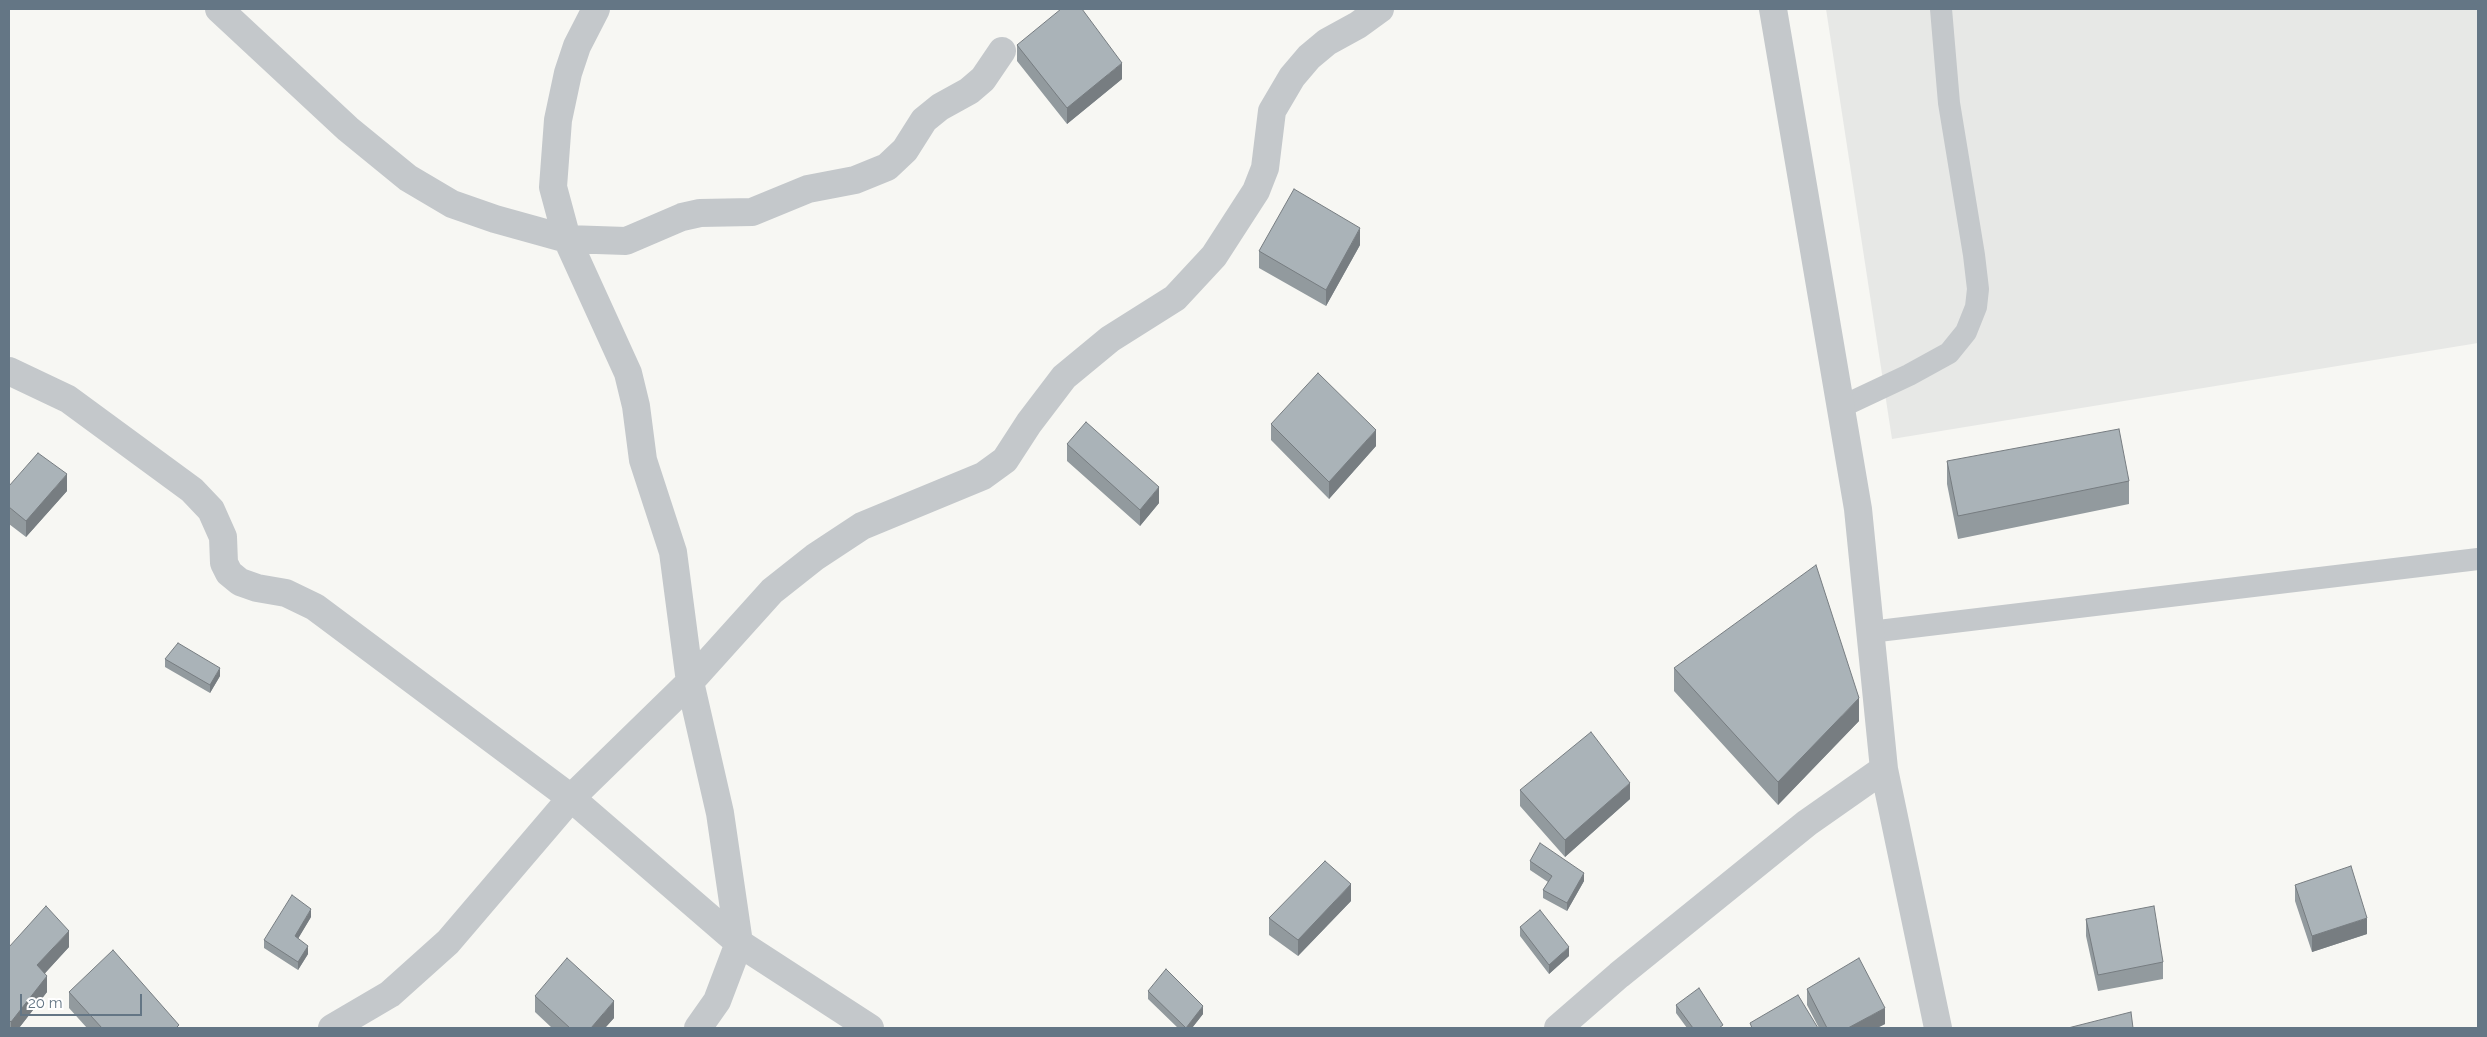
<!DOCTYPE html>
<html>
<head>
<meta charset="utf-8">
<style>
  body { margin:0 }
  #map { position:relative; width:2487px; height:1037px; overflow:hidden; background:#f7f7f3; font-family:Raleway,sans-serif }
  canvas { display:block }
  .frame { position:absolute; inset:0; border:10px solid #647685; pointer-events:none }
  .scale { position:absolute; left:20px; top:994px; width:122px; height:22px; box-sizing:border-box; border:2px solid #647685; border-top:0; padding-left:6px; font-size:15px; line-height:18px; white-space:nowrap; color:#647685; -webkit-text-stroke:4px #fff; paint-order:stroke }
</style>
</head>
<body>
<div id="map">
<canvas width="2487" height="1037"></canvas>
<div class="frame"></div>
<div class="scale">20 m</div>
</div>
<script>
const context = document.querySelector('canvas').getContext('2d');
context.lineJoin = 'round';
function fillPath(path, color) {
  context.fillStyle = color;
  context.fill(path, 'evenodd');
}
function shape(rows) {
  const path = new Path2D();
  for (const r of rows) {
    path.moveTo(r[0], r[1]);
    for (let i = 2; i < r.length; i += 2) path.lineTo(r[i], r[i + 1]);
  }
  return path;
}
function stroke(path, color, width, dash) {
  context.strokeStyle = color;
  context.lineWidth = width;
  context.lineCap = dash ? 'butt' : 'round';
  context.setLineDash(dash || []);
  context.stroke(path);
}
fillPath(shape([
  [1826,9,2478,9,2478,343,1892,439]
]), '#e7e8e6');
stroke(shape([
  [1841,407,1909,375,1949,353,1966,332,1976,307,1978,289,1974,255,1949,103,1941,9],
  [1870,632,2478,559]
]), '#c4c8cb', 22);
stroke(shape([
  [219,9,348,129,408,178,452,204,495,219,567,239,626,241,682,217,700,213,752,212,808,189,855,180,887,167,905,150,924,120,940,107,969,91,983,79,1002,51],
  [596,9,577,46,568,73,558,120,553,187,567,239,628,373,636,406,643,460,673,552,690,682,720,813,739,943,717,1001,698,1028],
  [1773,9,1858,509,1884,769,1938,1028],
  [9,371,68,399,192,490,211,510,223,537,224,563,229,573,240,582,257,588,286,593,315,607,571,798,739,943,870,1028],
  [332,1028,390,994,448,942,571,798,690,682,772,591,815,557,862,526,983,476,1005,460,1029,423,1064,377,1110,339,1175,298,1214,256,1256,191,1265,168,1272,111,1292,77,1309,57,1327,42,1358,25,1380,9],
  [1558,1028,1619,975,1807,823,1884,769]
]), '#c4c8cb', 28);
fillPath(shape([
  [1017,45,1122,79,1067,124,1017,61],
  [1360,245,1326,306,1259,268,1259,251],
  [1271,424,1376,446,1329,499,1271,440],
  [1067,444,1159,503,1140,526,1067,461],
  [1947,461,2129,481,2129,504,1958,539,1947,484],
  [9,486,67,491,26,537,9,524],
  [165,659,220,676,210,693,165,667],
  [1674,668,1859,721,1778,805,1674,691],
  [1520,790,1630,799,1565,857,1520,806],
  [1530,861,1584,881,1567,911,1543,898,1543,890,1548,882,1530,870],
  [2295,885,2367,934,2312,952,2295,901],
  [1351,901,1298,956,1269,935,1269,918],
  [311,917,298,938,308,954,298,970,264,948,264,940],
  [2086,919,2163,962,2163,979,2098,991,2086,936],
  [1520,927,1569,956,1549,974,1520,936],
  [9,947,69,947,45,973,47,992,19,1028,9,1028],
  [1807,989,1885,1024,1877,1028,1819,1028,1807,1005],
  [1148,991,1203,1014,1192,1028,1178,1028,1148,999],
  [69,992,179,1028,87,1028,69,1008],
  [535,996,614,1018,605,1028,552,1028,535,1012],
  [1676,1005,1723,1028,1687,1028,1676,1013]
]), '#929a9e');
fillPath(shape([
  [1122,63,1122,79,1067,124,1067,108],
  [1360,228,1360,245,1326,306,1326,290],
  [1376,430,1376,446,1329,499,1329,482],
  [67,474,67,491,26,537,26,521],
  [1159,487,1159,503,1140,526,1140,510],
  [220,668,220,676,210,693,210,685],
  [1859,698,1859,721,1778,805,1778,782],
  [1630,783,1630,799,1565,857,1565,840],
  [1584,873,1584,881,1567,911,1567,903],
  [1351,884,1351,901,1298,956,1298,940],
  [311,909,311,917,295,944,295,936],
  [2367,918,2367,934,2312,952,2312,936],
  [69,931,69,947,37,982,37,965],
  [308,946,308,954,298,970,298,962],
  [1569,947,1569,956,1549,974,1549,965],
  [47,976,47,992,19,1028,11,1028,11,1022],
  [614,1001,614,1018,605,1028,591,1028],
  [1203,1006,1203,1014,1192,1028,1186,1028],
  [1885,1008,1885,1024,1877,1028,1848,1028]
]), '#777d81');
const building = shape([
  [1061,9,1082,9,1122,63,1067,108,1017,45,1061,9],
  [1294,189,1360,228,1326,290,1259,251,1294,189],
  [1318,373,1376,430,1329,482,1271,424,1318,373],
  [1086,422,1159,487,1140,510,1067,444,1086,422],
  [2119,429,2129,481,1958,516,1947,461,2119,429],
  [38,453,67,474,26,521,9,507,9,486,38,453],
  [1816,565,1859,698,1778,782,1674,668,1816,565],
  [178,643,220,668,210,685,165,659,178,643],
  [1591,732,1630,783,1565,840,1520,790,1591,732],
  [1540,843,1584,873,1567,903,1543,890,1552,876,1530,861,1540,843],
  [1325,861,1351,884,1298,940,1269,918,1325,861],
  [2351,866,2367,918,2312,936,2295,885,2351,866],
  [292,895,311,909,295,936,308,946,298,962,264,940,292,895],
  [46,906,69,931,37,965,47,976,11,1022,9,1020,9,947,46,906],
  [2154,906,2163,962,2098,975,2086,919,2154,906],
  [1540,910,1569,947,1549,965,1520,927,1540,910],
  [113,950,179,1025,176,1028,102,1028,69,992,113,950],
  [567,958,614,1001,591,1028,570,1028,535,996,567,958],
  [1859,958,1885,1008,1848,1028,1827,1028,1807,989,1859,958],
  [1166,969,1203,1006,1186,1028,1148,991,1166,969],
  [1699,988,1723,1025,1719,1028,1693,1028,1676,1005,1699,988],
  [1798,995,1818,1028,1752,1028,1750,1023,1798,995],
  [2131,1012,2133,1028,2068,1028,2131,1012]
]);
fillPath(building, '#aab3b8');
stroke(building, '#777d81', 1);
</script>
</body>
</html>
